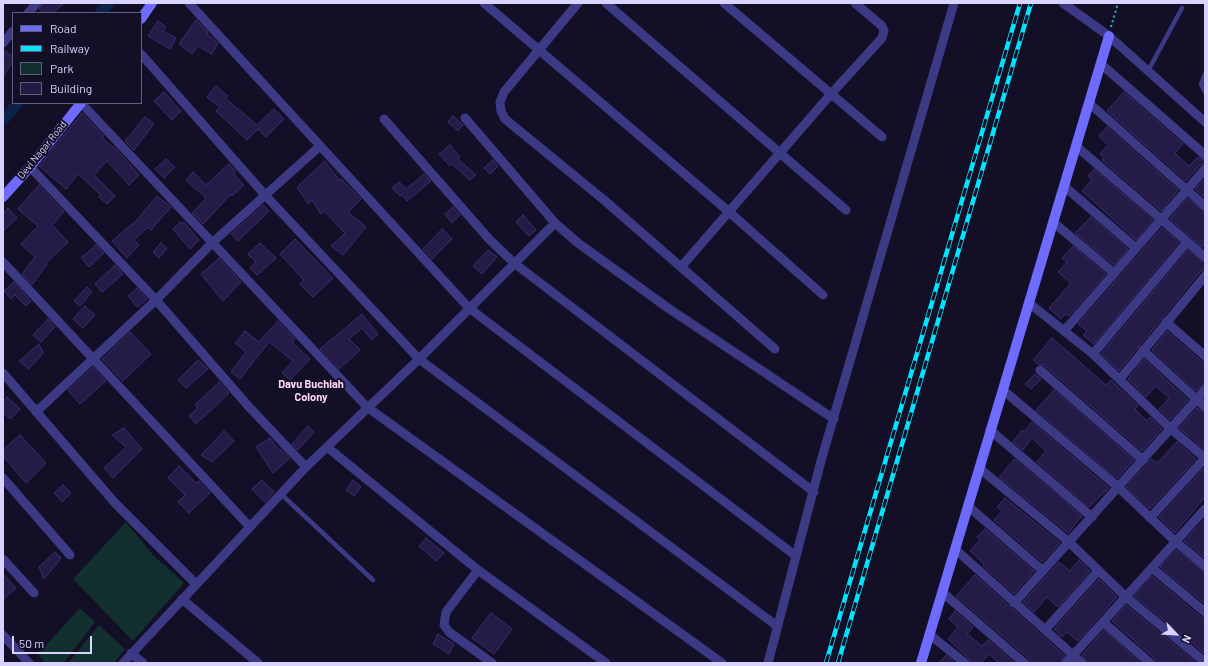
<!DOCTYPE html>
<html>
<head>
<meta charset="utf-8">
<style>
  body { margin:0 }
  #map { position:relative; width:1208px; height:666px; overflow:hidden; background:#130f26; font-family:Barlow,sans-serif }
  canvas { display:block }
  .frame { position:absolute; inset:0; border:4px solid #d9d4ff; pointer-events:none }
  .legend { position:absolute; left:12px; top:12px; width:130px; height:92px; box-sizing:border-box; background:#130f26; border:1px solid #625e7d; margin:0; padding:5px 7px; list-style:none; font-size:12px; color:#d9d4ff }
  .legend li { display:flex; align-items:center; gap:8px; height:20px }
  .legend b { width:20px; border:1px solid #625e7d }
  .north { position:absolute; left:1156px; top:614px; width:40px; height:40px; -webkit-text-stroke:3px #130f26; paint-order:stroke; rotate:115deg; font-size:11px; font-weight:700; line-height:16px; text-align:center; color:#d9d4ff }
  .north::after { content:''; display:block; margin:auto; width:14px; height:18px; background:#d9d4ff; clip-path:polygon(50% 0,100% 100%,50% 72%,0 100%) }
  .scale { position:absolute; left:12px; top:636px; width:80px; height:18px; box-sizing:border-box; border:2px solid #d9d4ff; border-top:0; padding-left:5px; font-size:12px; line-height:14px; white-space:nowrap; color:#d9d4ff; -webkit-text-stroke:3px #130f26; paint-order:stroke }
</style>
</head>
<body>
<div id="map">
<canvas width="1208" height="666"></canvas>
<div class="frame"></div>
<ul class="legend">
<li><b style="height:5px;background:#6f6bff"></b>Road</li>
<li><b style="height:5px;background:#00e5ff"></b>Railway</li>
<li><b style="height:11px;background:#12302f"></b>Park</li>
<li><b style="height:11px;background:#241b47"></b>Building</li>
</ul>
<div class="north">N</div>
<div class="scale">50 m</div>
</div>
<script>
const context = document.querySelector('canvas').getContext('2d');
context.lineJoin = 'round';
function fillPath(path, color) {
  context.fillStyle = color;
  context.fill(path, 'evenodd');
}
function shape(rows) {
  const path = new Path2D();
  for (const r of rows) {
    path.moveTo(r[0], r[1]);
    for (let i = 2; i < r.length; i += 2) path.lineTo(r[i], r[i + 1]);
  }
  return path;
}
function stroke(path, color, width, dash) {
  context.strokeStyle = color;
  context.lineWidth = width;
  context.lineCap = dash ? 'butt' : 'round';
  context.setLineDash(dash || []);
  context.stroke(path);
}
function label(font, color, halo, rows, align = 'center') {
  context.font = font + ' Barlow,sans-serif';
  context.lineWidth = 4;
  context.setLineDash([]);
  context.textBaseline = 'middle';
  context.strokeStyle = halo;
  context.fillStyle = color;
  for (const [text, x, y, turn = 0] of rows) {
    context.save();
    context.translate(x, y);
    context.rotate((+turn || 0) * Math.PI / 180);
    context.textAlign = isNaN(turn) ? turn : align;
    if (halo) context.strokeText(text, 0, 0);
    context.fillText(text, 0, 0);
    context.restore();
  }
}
fillPath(shape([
  [126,522,153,555,184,583,133,641,73,579],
  [80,608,95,622,64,663,45,663,38,654],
  [99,625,125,649,114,663,68,663]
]), '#12302f');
stroke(shape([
  [100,13,109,3],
  [3,120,18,103]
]), '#0c2248', 11);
const building = shape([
  [43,3,64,3,53,13,43,13,39,9,43,3],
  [196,20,208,32,207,34,218,43,212,54,198,46,192,54,179,44,196,20],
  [158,21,166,27,163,31,176,38,170,49,148,36,158,21],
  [3,50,13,56,13,61,3,77,3,50],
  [216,86,228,96,225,98,257,125,274,109,284,119,266,137,258,129,247,140,216,111,220,107,207,97,216,86],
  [164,92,181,111,172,120,154,101,164,92],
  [1124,92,1183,144,1175,153,1189,166,1198,157,1205,161,1205,163,1200,165,1186,181,1107,111,1124,92],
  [82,113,104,136,102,138,117,150,139,175,129,185,107,161,94,175,115,196,107,204,99,197,101,195,78,174,66,189,39,166,82,113],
  [453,116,463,125,458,131,448,122,453,116],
  [145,117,154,124,134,150,125,141,145,117],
  [1107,127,1178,190,1161,211,1102,160,1104,157,1100,154,1108,145,1099,136,1107,127],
  [450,145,460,157,458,159,476,175,470,180,452,164,450,166,439,154,450,145],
  [166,159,175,167,164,178,155,169,166,159],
  [493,160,498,166,490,174,484,168,493,160],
  [325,161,339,180,341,179,361,199,348,212,366,227,343,255,331,246,345,233,324,211,321,214,312,200,308,204,297,187,325,161],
  [229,164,236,172,234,174,244,185,232,196,231,194,203,224,192,213,206,198,186,180,193,172,206,185,229,164],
  [1094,169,1153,220,1136,240,1082,191,1092,180,1088,176,1094,169],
  [424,174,431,181,407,201,402,195,400,196,392,188,399,182,406,189,424,174],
  [1205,178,1205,198,1195,189,1205,178],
  [39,185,64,212,52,225,68,242,46,263,47,264,32,285,22,274,35,257,21,244,38,226,18,209,39,185],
  [157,196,171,207,151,230,148,227,134,240,139,245,127,258,112,241,137,220,157,196],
  [1187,198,1205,212,1205,243,1202,247,1170,219,1187,198],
  [263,205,269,211,238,241,231,234,263,205],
  [453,207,460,215,452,223,445,214,453,207],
  [8,208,17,218,3,231,3,213,8,208],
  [523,215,536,230,529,236,516,222,523,215],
  [1091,217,1128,249,1114,265,1075,233,1091,217],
  [180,222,182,224,184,222,199,240,190,249,173,229,180,222],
  [1162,228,1179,242,1094,344,1083,335,1087,331,1078,324,1162,228],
  [442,229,452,239,432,259,423,249,442,229],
  [295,239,333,278,313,297,300,284,304,280,280,254,295,239],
  [161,243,167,248,159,258,153,252,161,243],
  [260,243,276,258,257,275,250,268,256,262,248,254,260,243],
  [96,245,104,253,89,267,81,258,96,245],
  [1073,246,1106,274,1069,316,1066,314,1061,319,1049,308,1071,283,1058,272,1067,262,1062,258,1073,246],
  [488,250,497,257,482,274,473,266,488,250],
  [1188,250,1205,263,1205,270,1200,272,1119,371,1101,354,1188,250],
  [219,258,241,282,223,301,201,274,219,258],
  [115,265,123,274,102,292,95,284,115,265],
  [14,282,31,301,26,306,15,295,11,299,4,291,14,282],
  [87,287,92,292,80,306,74,301,87,287],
  [137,288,147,299,137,307,128,296,137,288],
  [85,306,95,315,83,328,73,319,85,306],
  [362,314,378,334,372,340,362,328,349,339,360,350,339,369,320,349,362,314],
  [48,319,55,327,41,342,33,335,48,319],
  [278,321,295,339,292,342,310,359,290,380,282,373,293,361,269,342,240,379,231,372,246,352,235,343,245,331,259,342,278,321],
  [1167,331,1201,361,1205,362,1205,384,1196,391,1152,350,1167,331],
  [130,332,151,354,123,381,102,359,130,332],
  [1052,338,1106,385,1111,380,1138,406,1135,409,1147,421,1150,417,1162,429,1142,451,1044,365,1038,364,1033,360,1052,338],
  [39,344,43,353,29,369,19,361,39,344],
  [1144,359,1188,400,1170,420,1159,409,1169,398,1156,386,1146,397,1128,379,1144,359],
  [198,360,208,369,186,388,178,380,198,360],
  [93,367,106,381,80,404,68,390,93,367],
  [1035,374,1041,379,1031,389,1025,384,1035,374],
  [219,382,229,393,196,424,189,416,198,408,195,405,219,382],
  [1054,390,1134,460,1117,479,1036,410,1054,390],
  [7,397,20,409,10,419,3,412,3,402,7,397],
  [1197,408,1205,413,1205,450,1179,428,1197,408],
  [1032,422,1109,488,1089,507,1037,462,1046,451,1032,438,1023,450,1013,442,1022,430,1024,432,1032,422],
  [308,426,314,432,298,450,292,444,308,426],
  [124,428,142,449,113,478,104,468,126,447,112,435,124,428],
  [224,431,234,441,212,462,201,455,224,431],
  [20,435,46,463,26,483,3,456,3,450,20,435],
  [270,438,279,450,280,449,290,458,273,473,256,447,270,438],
  [1177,442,1196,459,1150,509,1126,487,1151,459,1157,463,1177,442],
  [1015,459,1082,516,1068,533,999,477,1015,459],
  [179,466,196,483,199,481,210,493,189,513,178,502,185,495,168,478,179,466],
  [1205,467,1205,497,1175,533,1159,517,1205,467],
  [262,480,274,492,265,502,252,489,262,480],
  [353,480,361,487,354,496,346,490,353,480],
  [63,485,71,493,62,502,54,493,63,485],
  [1005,498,1060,543,1042,562,994,520,1002,511,997,507,1005,498],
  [1204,520,1205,521,1205,558,1184,541,1204,520],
  [985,529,1034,571,1014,594,983,566,984,564,970,551,980,540,977,537,985,529],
  [426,538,444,553,436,561,419,546,426,538],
  [1176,550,1205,572,1205,604,1160,567,1176,550],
  [55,552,61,558,44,579,39,567,55,552],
  [1079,560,1090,571,1058,607,1047,597,1034,612,1023,602,1059,562,1070,571,1079,560],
  [3,574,16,588,3,600,3,574],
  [975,575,1065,656,1060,663,1030,663,1028,658,956,596,975,575],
  [1152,576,1201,617,1205,618,1205,654,1134,596,1152,576],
  [1099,579,1117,597,1078,641,1067,632,1062,637,1054,629,1099,579],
  [1126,605,1197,663,1156,663,1154,658,1112,621,1126,605],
  [955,611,973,627,967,634,982,646,988,640,1015,663,999,663,989,654,981,663,971,663,969,659,948,639,958,627,949,619,955,611],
  [491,613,512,629,494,654,472,638,491,613],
  [1104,630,1141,663,1088,663,1082,655,1104,630],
  [438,634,454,644,449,654,433,644,438,634],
  [946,655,955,663,939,663,946,655]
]);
fillPath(building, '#241b47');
stroke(building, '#3b2d73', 1);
stroke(shape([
  [1111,27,1118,3]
]), '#2fb8b0', 2, [2, 3]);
stroke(shape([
  [1148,71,1182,8],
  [1205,74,1201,84,1205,92],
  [281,494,373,580]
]), '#3d3a85', 4.5);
stroke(shape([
  [189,3,469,308,796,556],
  [484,3,728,211,823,295],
  [578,3,504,92,500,102,501,111,505,119,604,200,775,349],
  [606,3,846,210],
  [724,3,882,137],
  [1063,3,1109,36,1205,122],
  [28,13,37,3],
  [3,43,13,31],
  [1101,64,1205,155],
  [81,103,367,407,722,663],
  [1089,103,1205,206],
  [465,118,555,223,578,243,668,308,834,419],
  [384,119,489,239,514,263,814,492],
  [1076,146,1205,257],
  [30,167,156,300,250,408,306,467],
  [1064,186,1136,248],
  [1053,222,1114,273],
  [555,223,419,359,777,626],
  [3,262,250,527],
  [681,267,831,94,882,38,884,31,882,26,855,3],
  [1029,303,1093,354,1171,429,1205,458],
  [1166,322,1205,356],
  [1064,331,1205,169],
  [1143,350,1205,407],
  [1093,354,1187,242],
  [1040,370,1143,460],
  [3,373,115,503,196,584],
  [1120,379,1205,276],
  [1003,390,1118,487,1176,542,1205,566],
  [36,412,156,300,213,242,320,146],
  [990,430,1092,517],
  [327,447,478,570,606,663],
  [979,468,1069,542,1126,597,1205,662],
  [3,478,70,555],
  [968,506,1043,571],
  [1150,518,1205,458],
  [955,549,1082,663],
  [3,559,34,593],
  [1152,568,1205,612],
  [478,570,446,612,444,625,449,632,492,663],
  [942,592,1024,663],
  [182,599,258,663],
  [1014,603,1205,390],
  [1103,622,1150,663],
  [1045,630,1098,571],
  [929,634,965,663],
  [3,635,29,663],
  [131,653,143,663],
  [123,663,306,467,419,359,265,195,141,54],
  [768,663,821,461,954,3],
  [1066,663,1205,509]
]), '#3d3a85', 9);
stroke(shape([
  [141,19,152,3],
  [3,197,30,167,81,103],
  [921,663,1109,36]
]), '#6f6bff', 10);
const rail = shape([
  [826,663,1020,3],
  [838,663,1031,3]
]);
stroke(rail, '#00e5ff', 4.5);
stroke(rail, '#130f26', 3, [9]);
label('10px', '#d9d4ff', '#130f26', [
  ["Devi Nagar Road",42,150,-51]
]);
label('bold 11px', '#ffd6f0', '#130f26', [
  ["Davu Buchiah",311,384],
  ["Colony",311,397]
]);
</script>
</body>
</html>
